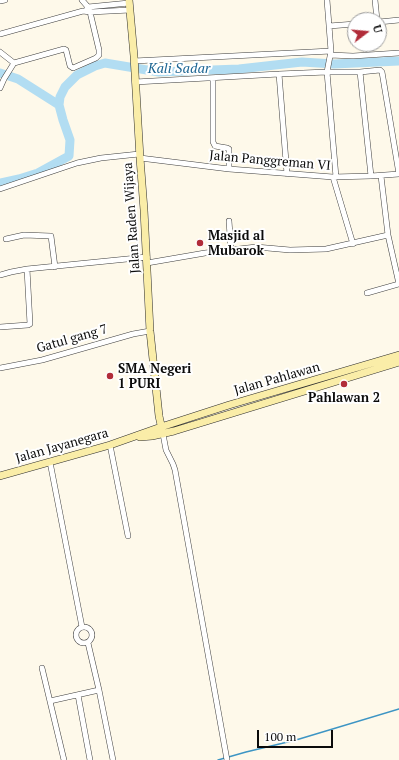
<!DOCTYPE html>
<html>
<head>
<meta charset="utf-8">
<style>
  body { margin:0 }
  #map { position:relative; width:399px; height:760px; overflow:hidden; background:#fef9ea; font-family:"PT Serif",serif }
  canvas { display:block }
  .north { position:absolute; left:347px; top:12px; width:40px; height:40px; box-sizing:border-box; background:#fff; border:1px solid #9d9d9d; border-radius:50%; rotate:74deg; font-size:11px; font-weight:700; line-height:16px; text-align:center; color:#0b0b0b }
  .north::after { content:''; display:block; margin:auto; width:14px; height:18px; background:#b12c39; clip-path:polygon(50% 0,100% 100%,50% 72%,0 100%) }
  .scale { position:absolute; left:257px; top:730px; width:76px; height:18px; box-sizing:border-box; border:2px solid #0b0b0b; border-top:0; padding-left:5px; font-size:12px; line-height:14px; white-space:nowrap; color:#0b0b0b; -webkit-text-stroke:3px #fff; paint-order:stroke }
</style>
</head>
<body>
<div id="map">
<canvas width="399" height="760"></canvas>
<div class="north">U</div>
<div class="scale">100 m</div>
</div>
<script>
const context = document.querySelector('canvas').getContext('2d');
context.lineJoin = 'round';
function shape(rows) {
  const path = new Path2D();
  for (const r of rows) {
    if (r.length === 3) {
      path.moveTo(r[0] + r[2], r[1]);
      path.arc(r[0], r[1], r[2], 0, 2 * Math.PI);
      continue;
    }
    path.moveTo(r[0], r[1]);
    for (let i = 2; i < r.length; i += 2) path.lineTo(r[i], r[i + 1]);
  }
  return path;
}
function stroke(path, color, width, dash) {
  context.strokeStyle = color;
  context.lineWidth = width;
  context.lineCap = dash ? 'butt' : 'round';
  context.setLineDash(dash || []);
  context.stroke(path);
}
function label(font, color, halo, rows, align = 'center') {
  context.font = font + ' "PT Serif",serif';
  context.lineWidth = 4;
  context.setLineDash([]);
  context.textBaseline = 'middle';
  context.strokeStyle = halo;
  context.fillStyle = color;
  for (const [text, x, y, turn = 0] of rows) {
    context.save();
    context.translate(x, y);
    context.rotate((+turn || 0) * Math.PI / 180);
    context.textAlign = isNaN(turn) ? turn : align;
    if (halo) context.strokeText(text, 0, 0);
    context.fillText(text, 0, 0);
    context.restore();
  }
}
stroke(shape([
  [218,760,246,752,296,740,399,709]
]), '#3d95c4', 1.5);
stroke(shape([
  [0,73,18,79,59,105],
  [0,183,19,179,38,173,69,156,70,140,63,120,59,105,60,97,65,87,77,75,95,66,105,63,159,72,239,69,302,62,334,64,399,61]
]), '#b2ddf2', 9);
const minor = shape([
  [327,0,331,51,327,72,336,177],
  [375,0,377,20],
  [0,1,5,0],
  [87,8,88,7,129,3],
  [379,22,399,20],
  [329,26,355,24],
  [0,34,83,11,90,12,130,10],
  [0,52,14,63,64,49,66,50,70,66,73,68,96,58,99,55,99,50,90,12,88,7,82,0],
  [330,55,353,56,399,53],
  [134,61,331,51],
  [360,72,371,176],
  [279,74,287,174],
  [213,78,213,142,215,146,227,148,229,149,229,169],
  [135,82,279,74,327,72,360,72,380,70,382,72,399,174],
  [0,88,4,79,14,63],
  [140,158,229,169,333,177,371,176,399,174],
  [381,176,388,235,399,284],
  [333,177,353,244],
  [0,189,77,163,101,158,139,154],
  [229,221,231,249],
  [6,239,24,235,51,236,55,267],
  [147,263,205,253,256,247,290,250,326,249,388,235],
  [0,275,11,272,27,269,147,257],
  [367,293,399,284],
  [0,327,28,325,30,324,27,269],
  [0,368,42,360,133,334,150,331],
  [163,434,166,450,173,464,175,470,227,760],
  [110,445,128,536],
  [50,462,82,627],
  [84,635,8],
  [88,643,99,690],
  [42,668,64,760],
  [78,695,90,760],
  [50,701,99,690,113,760]
]);
const secondary = shape([
  [129,0,134,56,140,158,144,210,150,331,159,416,163,434],
  [140,437,152,436,174,431,399,362],
  [0,476,110,445,161,427,229,405,399,355]
]);
stroke(minor, '#3e3e3e', 6);
stroke(secondary, '#2d2d2d', 8);
stroke(minor, '#fff', 5);
stroke(secondary, '#faeda8', 7);
for (const [x, y, r, color] of [
  [200,243,4,"#b12c39"],
  [110,376,4,"#b12c39"],
  [344,384,4,"#b12c39"]
]) {
  const dot = new Path2D();
  dot.arc(x, y, r, 0, 2 * Math.PI);
  context.fillStyle = color;
  context.fill(dot);
  stroke(dot, '#fff', 1.5);
}
label('13px', '#0b0b0b', '#fff', [
  ["Jalan Panggreman VI",270,161,5],
  ["Jalan Raden Wijaya",132,218,-94],
  ["Gatul gang 7",72,339,-16],
  ["Jalan Pahlawan",277,379,-16],
  ["Jalan Jayanegara",62,446,-16]
]);
label('bold 13px', '#0b0b0b', '#fff', [
  ["Masjid al",208,236],
  ["Mubarok",208,251],
  ["SMA Negeri",118,369],
  ["1 PURI",118,384],
  ["Pahlawan 2",344,398,"center"]
], 'left');
label('italic 14px', '#1d6693', '#fff', [
  ["Kali Sadar",179,69]
]);
</script>
</body>
</html>
